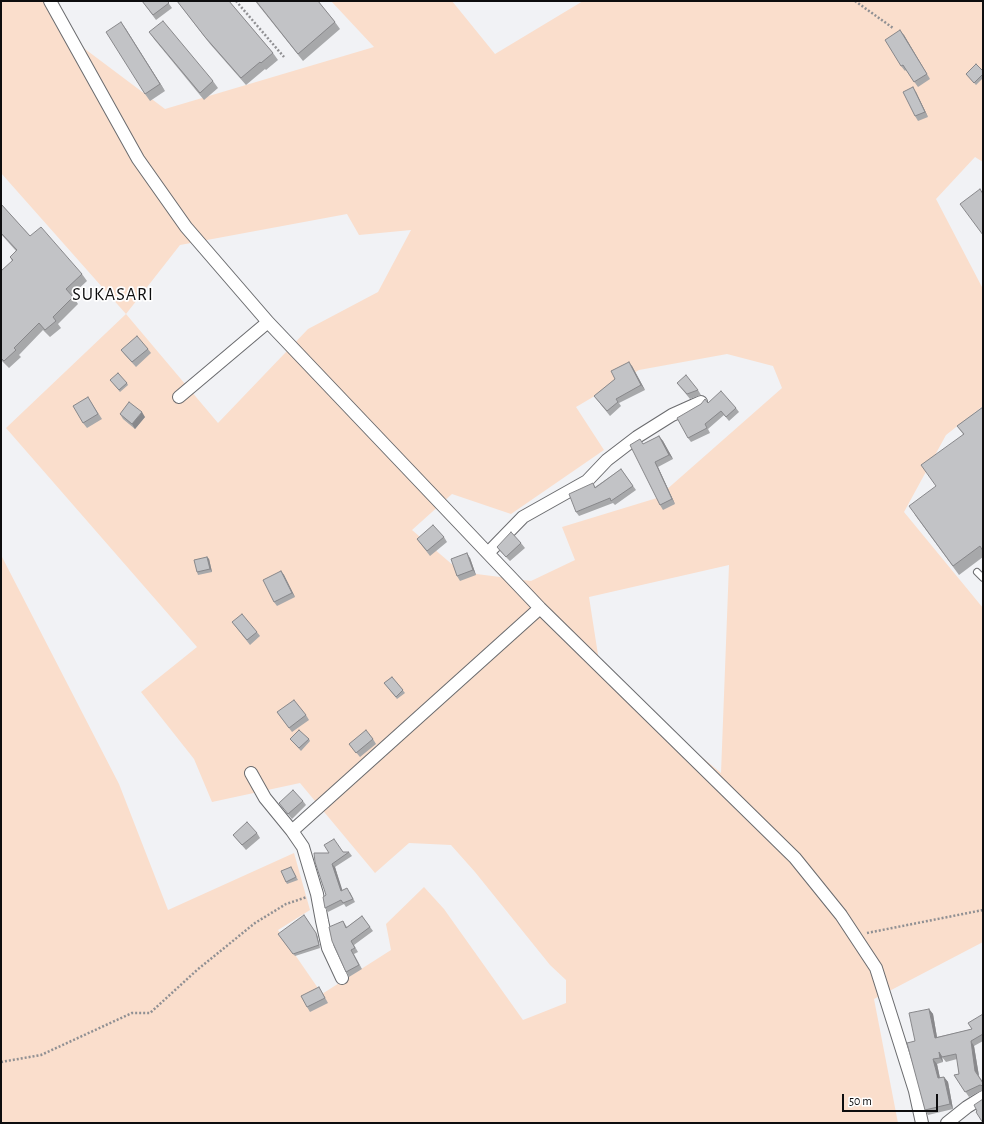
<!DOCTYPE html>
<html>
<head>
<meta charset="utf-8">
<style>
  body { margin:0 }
  #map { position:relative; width:984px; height:1124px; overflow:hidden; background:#f1f2f5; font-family:"Alegreya Sans",sans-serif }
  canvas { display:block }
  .frame { position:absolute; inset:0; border:2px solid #0d0d0e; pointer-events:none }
  .scale { position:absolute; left:842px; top:1094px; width:96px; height:18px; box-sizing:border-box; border:2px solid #0d0d0e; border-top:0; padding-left:5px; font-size:12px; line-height:14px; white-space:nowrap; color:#0d0d0e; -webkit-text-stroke:3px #fff; paint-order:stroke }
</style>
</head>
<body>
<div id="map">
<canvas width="984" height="1124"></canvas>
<div class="frame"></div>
<div class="scale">50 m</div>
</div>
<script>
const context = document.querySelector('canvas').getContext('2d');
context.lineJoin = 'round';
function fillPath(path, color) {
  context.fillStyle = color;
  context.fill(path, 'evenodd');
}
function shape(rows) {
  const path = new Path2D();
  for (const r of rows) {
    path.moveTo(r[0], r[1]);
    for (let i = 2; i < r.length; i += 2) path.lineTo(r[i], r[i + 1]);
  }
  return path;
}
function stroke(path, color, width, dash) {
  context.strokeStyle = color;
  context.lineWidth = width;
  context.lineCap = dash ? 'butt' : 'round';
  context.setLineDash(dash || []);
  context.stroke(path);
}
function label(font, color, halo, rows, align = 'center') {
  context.font = font + ' "Alegreya Sans",sans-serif';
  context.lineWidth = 3.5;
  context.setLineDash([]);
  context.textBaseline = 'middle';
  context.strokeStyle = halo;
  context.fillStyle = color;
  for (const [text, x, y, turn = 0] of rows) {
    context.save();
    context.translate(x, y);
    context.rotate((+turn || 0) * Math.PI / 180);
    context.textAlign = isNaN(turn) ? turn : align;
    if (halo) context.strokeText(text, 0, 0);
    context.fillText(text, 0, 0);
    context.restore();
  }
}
fillPath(shape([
  [1,1,44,1,57,28,165,109,374,47,331,1,452,1,495,54,583,1,983,1,983,162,975,157,936,199,983,289,983,406,946,435,904,512,983,608,983,942,874,999,898,1123,1,1123,1,555,119,784,168,910,294,853,310,910,278,930,322,994,391,950,386,924,424,887,444,909,523,1020,566,1003,566,980,550,965,475,872,451,845,409,843,375,873,300,783,212,802,194,759,141,692,197,647,6,428,126,314,1,173],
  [347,214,359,235,411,230,378,292,308,329,218,423,126,314,180,245],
  [727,354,773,366,782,388,657,498,562,527,575,560,531,581,461,572,412,530,452,494,511,514,604,450,576,407,639,370],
  [729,565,721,773,601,674,589,597]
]), '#fadecc');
const service = shape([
  [977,572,983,578]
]);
const minor = shape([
  [50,1,138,159,186,227,268,322,540,608,795,858,841,915,876,968,915,1091,922,1123],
  [179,397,268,322],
  [488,553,523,517,587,481,607,460,637,437,672,415,701,402],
  [251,773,265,798,292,831],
  [342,978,328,948,322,921,317,894,303,847,292,831,540,608],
  [947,1123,967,1107,983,1097]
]);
stroke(service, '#6a6b6e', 8);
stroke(minor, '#6a6b6e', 14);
stroke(shape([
  [236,1,284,57],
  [855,1,893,28],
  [867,933,983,910],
  [1,1062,41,1055,132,1013,150,1013,197,970,255,923,286,904,307,897]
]), '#909093', 2.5, [2, 2]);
stroke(service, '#fff', 6);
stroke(minor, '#fff', 12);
fillPath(shape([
  [142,1,167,1,172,8,156,20],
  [177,1,229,1,273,53,278,60,266,70,265,69,246,85,210,44],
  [255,1,318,1,335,22,340,29,303,61],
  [121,22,165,91,150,101,145,94],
  [149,32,213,81,218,88,204,100,154,39],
  [904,35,930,79,918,87,906,70,905,71,901,66],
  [983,71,983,78,976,85,966,74],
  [916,92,928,117,918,121,915,116],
  [1,204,30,236,82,274,87,281,72,295,78,304,58,324,61,328,50,337,43,330,19,355,21,357,9,368,1,360,1,271,12,261,10,257,16,251,1,234],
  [148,349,151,353,136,367,125,355,121,350],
  [632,366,645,390,619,403,621,406,610,416,594,396],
  [112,382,127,383,128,385,120,392],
  [677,383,698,390,701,395,690,399],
  [91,402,102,419,87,428,83,423],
  [708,403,736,408,739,412,729,421,724,415,708,429,710,433,691,442,688,438,701,404],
  [983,407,983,557,959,575,915,515,936,486,963,434,957,426],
  [120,414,145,417,135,429,123,419],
  [659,436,663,441,673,459,658,467,675,504,663,510,660,505,644,444],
  [621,469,636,490,615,505,613,503,579,516,576,512,593,483,595,487],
  [444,537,447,542,430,556,417,539],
  [521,543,525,548,510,561,500,551,497,547],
  [207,557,209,559,212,572,198,575,197,572],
  [470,558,476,575,460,581,457,576],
  [281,571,284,575,295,597,277,606,274,602],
  [232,622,257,632,260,636,250,645],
  [392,677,405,693,397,699,384,683],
  [277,712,306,715,309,720,292,732],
  [290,739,309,739,310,741,301,751],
  [373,739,376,744,360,757,349,744],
  [303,801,306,805,292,819,279,803],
  [257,833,260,838,246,850,233,835],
  [349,852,352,856,335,867,342,891,350,892,355,902,346,907,344,904,328,912,325,908,329,853],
  [291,867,298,880,287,884,286,882],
  [362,916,373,931,354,945,358,952,354,954,362,969,349,977,346,972,343,921,347,927],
  [278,934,317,935,320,948,295,956],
  [319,987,322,992,328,1003,310,1012,307,1007],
  [929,1009,933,1014,937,1037,972,1029,983,1014,983,1041,974,1046,979,1076,983,1082,983,1090,969,1097,954,1075,959,1074,957,1059,946,1062,942,1057,943,1062,937,1064,940,1078,944,1077,948,1082,953,1109,928,1115,925,1110,915,1041]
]), '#a7a8aa');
fillPath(shape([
  [121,22,126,29,165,91,160,84],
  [900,30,904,35,930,79,927,74],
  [913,87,916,92,928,117,925,112],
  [629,362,632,366,645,390,641,385],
  [142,412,145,417,135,429,132,424],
  [659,436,663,441,673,459,669,455],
  [655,462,658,467,675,504,672,499],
  [467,553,470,558,476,575,473,570],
  [207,557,209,559,212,572,210,569],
  [281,571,284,575,295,597,292,593],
  [332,864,335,867,344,895,341,891],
  [304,915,317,935,320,948,319,945],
  [929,1009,933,1014,938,1043,935,1038],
  [971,1041,974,1046,979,1076,975,1071],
  [939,1052,942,1057,943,1062,940,1058],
  [933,1059,937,1064,941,1083,938,1078],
  [944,1077,948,1082,953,1109,950,1104]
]), '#88888b');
const building = shape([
  [142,1,167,1,169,3,153,15,142,1],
  [177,1,229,1,273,53,261,63,260,62,241,78,205,37,177,1],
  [256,1,318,1,335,22,298,54,256,1],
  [163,21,213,81,200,93,149,32,163,21],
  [121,22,160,84,145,94,106,32,121,22],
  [900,30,927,74,914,82,903,65,901,66,885,40,900,30],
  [976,64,983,71,983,74,974,83,966,74,976,64],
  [913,87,925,112,915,116,903,92,913,87],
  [980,189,983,194,983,235,960,204,980,189],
  [1,204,30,236,41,227,82,274,66,289,73,297,53,317,56,321,45,330,39,323,14,348,16,350,4,361,1,358,1,271,13,260,10,257,17,250,1,233,1,204],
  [137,336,148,349,132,362,121,350,137,336],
  [629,362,641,385,616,399,618,402,607,411,594,396,615,379,611,371,629,362],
  [118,373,127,383,119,390,110,380,118,373],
  [686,375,698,390,687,394,677,383,686,375],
  [721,391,736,408,726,417,721,411,705,424,707,428,688,438,677,418,701,404,705,399,708,403,721,391],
  [88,397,98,414,83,423,73,406,88,397],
  [129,402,142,412,132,424,120,414,129,402],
  [983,407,983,551,980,546,953,566,909,506,936,486,921,465,964,434,957,426,983,407],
  [659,436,669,455,655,462,672,499,660,505,630,445,640,439,643,444,659,436],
  [621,469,633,486,611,501,610,498,576,512,569,494,593,483,595,488,621,469],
  [433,525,444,537,427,551,417,539,433,525],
  [511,532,521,543,506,557,497,547,511,532],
  [467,553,473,570,457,576,451,559,467,553],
  [207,557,210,569,197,572,194,560,207,557],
  [281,571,292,593,274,602,263,580,281,571],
  [242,614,257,632,247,640,232,622,242,614],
  [392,677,403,690,396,697,384,683,392,677],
  [294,700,306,715,289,728,277,712,294,700],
  [299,730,309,739,299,748,290,739,299,730],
  [366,730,373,739,356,753,349,744,366,730],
  [293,790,303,801,288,814,279,803,293,790],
  [247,822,257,833,242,845,233,835,247,822],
  [334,839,343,852,349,852,332,864,341,891,347,888,353,899,343,903,341,900,325,908,323,897,326,895,315,862,314,853,329,853,324,845,334,839],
  [291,867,296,877,286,882,281,871,291,867],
  [304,915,316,933,319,945,293,954,278,934,304,915],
  [362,916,370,927,351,941,355,948,351,950,359,965,346,972,332,941,329,927,343,921,346,928,362,916],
  [319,987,325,998,307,1007,301,996,319,987],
  [929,1009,935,1038,972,1029,968,1023,983,1014,983,1034,971,1041,975,1071,983,1083,983,1086,980,1085,965,1092,954,1075,959,1074,956,1054,942,1057,939,1052,940,1058,933,1059,938,1078,944,1077,950,1104,925,1110,907,1043,915,1041,909,1013,929,1009],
  [983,1099,983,1123,976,1112,977,1111,974,1105,983,1099]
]);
fillPath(building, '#c2c3c6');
stroke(building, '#88888b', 1);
context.letterSpacing = '1px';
label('18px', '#0d0d0e', '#fff', [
  ["SUKASARI",113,295]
]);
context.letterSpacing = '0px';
</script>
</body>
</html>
